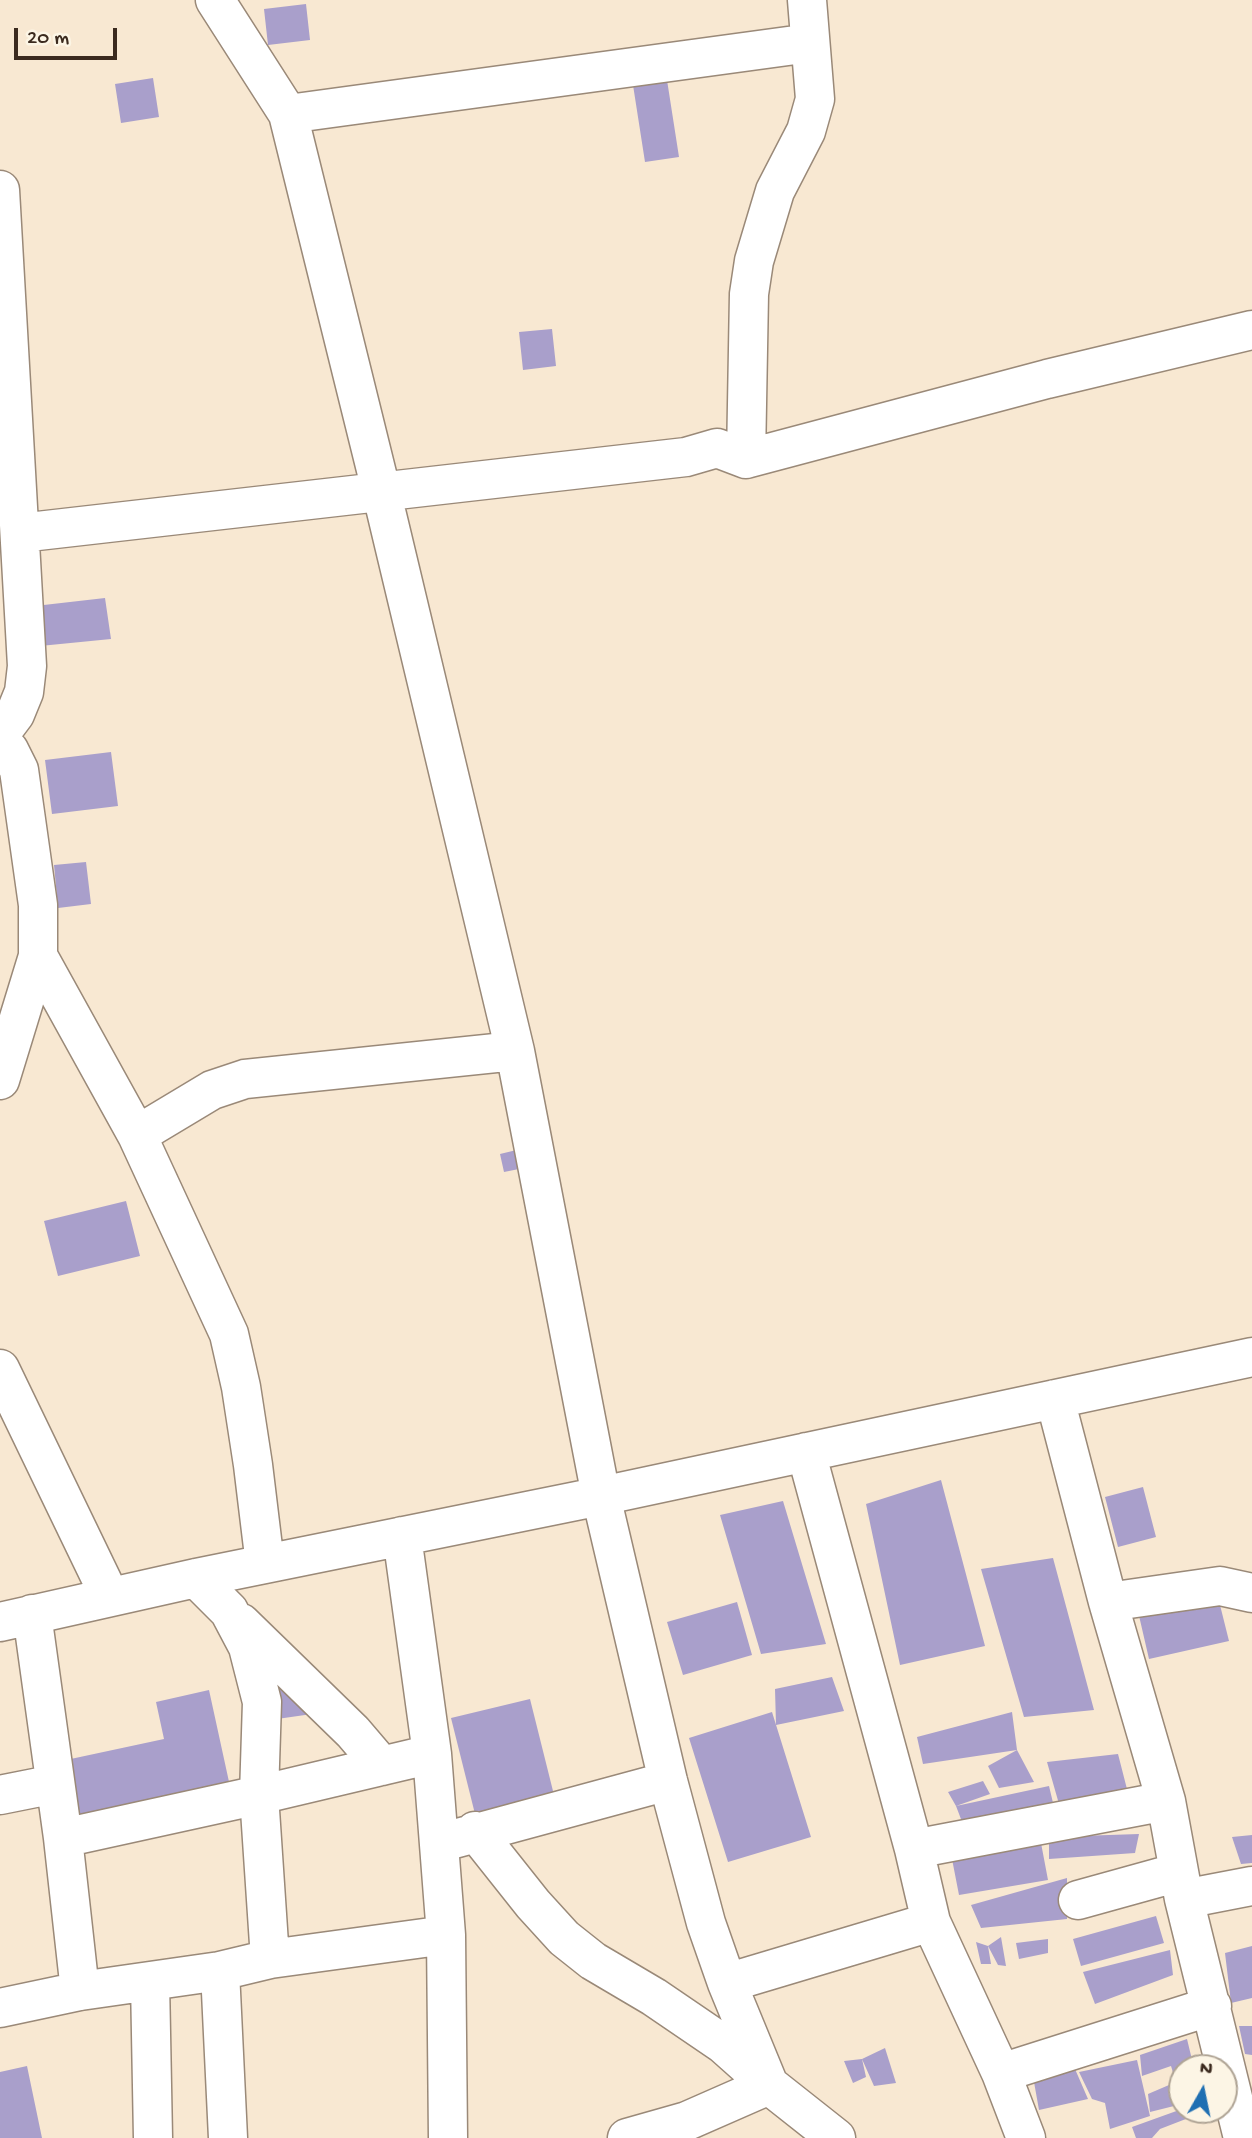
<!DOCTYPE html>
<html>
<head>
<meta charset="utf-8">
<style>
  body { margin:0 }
  #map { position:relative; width:1252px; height:2138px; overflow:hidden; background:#f8e8d2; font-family:"Gochi Hand",sans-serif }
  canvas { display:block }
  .north { position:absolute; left:1168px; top:2054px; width:70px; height:70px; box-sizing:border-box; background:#fcf5e5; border:2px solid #afa495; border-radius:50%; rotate:9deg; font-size:19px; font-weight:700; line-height:28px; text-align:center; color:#3b2a1e }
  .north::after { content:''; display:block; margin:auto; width:24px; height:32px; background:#1f6fb2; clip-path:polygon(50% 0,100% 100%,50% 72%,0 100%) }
  .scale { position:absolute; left:14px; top:28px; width:103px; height:32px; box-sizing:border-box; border:4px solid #3b2a1e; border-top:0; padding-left:9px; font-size:21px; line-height:24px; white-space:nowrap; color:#3b2a1e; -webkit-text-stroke:5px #fcf5e5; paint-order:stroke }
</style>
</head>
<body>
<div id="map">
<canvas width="1252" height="2138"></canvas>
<div class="north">N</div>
<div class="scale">20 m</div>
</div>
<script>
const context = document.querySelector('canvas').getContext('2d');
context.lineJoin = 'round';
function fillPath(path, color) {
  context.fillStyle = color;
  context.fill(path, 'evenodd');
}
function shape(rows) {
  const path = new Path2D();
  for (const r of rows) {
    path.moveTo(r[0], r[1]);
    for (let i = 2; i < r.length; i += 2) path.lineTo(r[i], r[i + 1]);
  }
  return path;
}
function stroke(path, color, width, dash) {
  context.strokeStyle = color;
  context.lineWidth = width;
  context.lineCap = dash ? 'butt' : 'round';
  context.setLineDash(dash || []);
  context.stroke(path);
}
fillPath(shape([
  [306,4,310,40,268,45,264,9],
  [153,78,159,117,121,123,115,84],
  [667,80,679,157,645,162,633,85],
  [552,329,556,366,523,370,519,332],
  [105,598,111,639,40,646,35,606],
  [111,752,118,806,52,814,45,760],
  [86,862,91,904,58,908,54,865],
  [529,1147,534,1166,504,1172,500,1154],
  [126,1201,140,1256,58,1276,44,1221],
  [941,1480,985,1646,900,1665,866,1504],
  [1143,1487,1156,1537,1118,1547,1105,1497],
  [783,1501,826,1644,761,1654,720,1515],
  [1053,1558,1094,1710,1024,1717,981,1569],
  [1216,1589,1229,1641,1149,1659,1137,1607],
  [737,1602,752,1655,683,1675,667,1622],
  [271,1674,319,1713,277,1719],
  [832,1677,844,1711,776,1725,775,1689],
  [209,1690,231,1791,80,1824,66,1760,164,1739,156,1702],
  [530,1699,555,1799,476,1818,451,1718],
  [772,1712,811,1837,728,1862,689,1738],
  [1012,1712,1017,1750,923,1764,917,1737],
  [1017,1750,1034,1782,999,1788,988,1766],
  [1118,1754,1128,1793,1059,1804,1047,1762],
  [983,1781,990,1794,956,1806,948,1792],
  [1049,1786,1054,1807,964,1827,956,1806],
  [1139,1834,1135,1853,1049,1859,1049,1837],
  [1252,1835,1252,1863,1241,1864,1232,1837],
  [1041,1843,1048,1880,959,1895,952,1859],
  [1067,1878,1067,1919,981,1928,971,1905],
  [1156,1916,1164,1943,1081,1966,1073,1939],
  [1001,1937,1006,1966,998,1965,988,1946],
  [1048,1939,1048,1953,1019,1959,1016,1943],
  [976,1942,988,1946,991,1964,981,1964],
  [1252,1946,1252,1998,1231,2003,1225,1953],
  [1170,1950,1173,1975,1095,2004,1083,1972],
  [1239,2026,1252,2026,1252,2055,1245,2054],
  [1187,2039,1194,2068,1182,2068,1182,2104,1150,2112,1148,2094,1176,2082,1171,2066,1142,2076,1140,2055],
  [885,2048,896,2083,874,2086,862,2059],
  [862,2059,866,2077,853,2083,844,2061],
  [1137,2060,1150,2116,1110,2129,1105,2103,1092,2099,1079,2072],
  [27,2066,42,2138,0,2138,0,2072],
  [1075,2069,1088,2099,1039,2110,1034,2082],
  [1182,2109,1186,2110,1191,2117,1160,2129,1152,2138,1136,2138,1132,2127]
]), '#a99fcb');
const minor = shape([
  [215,0,288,114,381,490,515,1051,601,1496,668,1781,706,1923,727,1983,769,2085,836,2138],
  [288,114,810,43],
  [0,190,27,666,24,692,15,714,0,734],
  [746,459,749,294,754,261,775,191,806,131,815,99,807,0],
  [20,533,686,457,717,448,746,459,1047,379,1252,330],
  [0,742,9,750,19,770,38,905,38,956,0,1080],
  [38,956,137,1135,229,1334,241,1387,253,1465,265,1564],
  [137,1135,212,1090,245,1079,515,1051],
  [0,1369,110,1597],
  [1055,1399,1108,1602,1166,1801,1184,1899,1243,2138],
  [806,1452,914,1849,931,1922,1001,2073,1026,2138],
  [402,1536,432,1754,446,1935,448,2138],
  [196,1578,229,1611,248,1647,262,1702,259,1795,270,1959],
  [1108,1602,1220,1586,1252,1593],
  [32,1614,63,1838,80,1991],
  [0,1622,196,1578,601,1496,1252,1357],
  [241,1623,353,1732,382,1766],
  [0,1795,55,1784],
  [475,1831,533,1904,564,1938,593,1961,654,1997,723,2044,769,2085,687,2121,627,2138],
  [63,1838,259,1795,432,1754],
  [454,1839,668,1781],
  [914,1849,1166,1801],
  [1184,1899,1252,1886],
  [1078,1900,1179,1872],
  [220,1971,228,2138],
  [150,1981,153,2138],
  [727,1983,931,1922],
  [0,2008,80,1991,220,1971,270,1959,446,1935],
  [1001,2073,1212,2006]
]);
stroke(minor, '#9a8978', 41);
stroke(minor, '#fff', 38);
</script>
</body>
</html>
